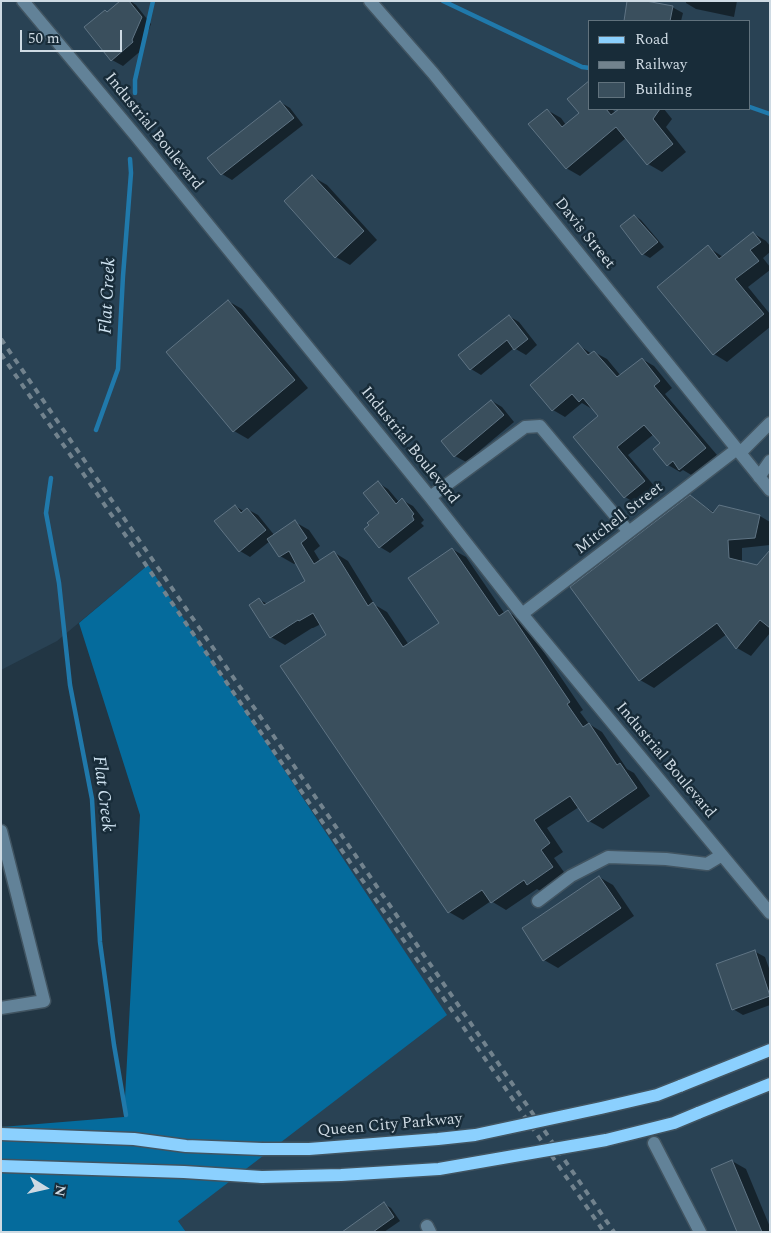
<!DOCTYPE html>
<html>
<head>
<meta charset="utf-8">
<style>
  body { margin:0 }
  #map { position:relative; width:771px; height:1233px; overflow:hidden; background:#223644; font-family:Spectral,serif }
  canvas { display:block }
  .frame { position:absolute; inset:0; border:2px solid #cedae3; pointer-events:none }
  .legend { position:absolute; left:588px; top:20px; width:162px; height:90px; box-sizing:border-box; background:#182c39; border:1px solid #61727d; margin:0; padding:6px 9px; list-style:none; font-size:15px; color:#cedae3 }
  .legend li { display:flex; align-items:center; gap:10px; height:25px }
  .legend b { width:25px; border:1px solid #61727d }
  .north { position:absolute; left:20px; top:1163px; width:50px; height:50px; -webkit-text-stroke:4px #182c39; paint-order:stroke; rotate:100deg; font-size:14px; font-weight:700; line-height:20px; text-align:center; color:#cedae3 }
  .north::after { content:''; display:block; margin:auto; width:18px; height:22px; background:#cedae3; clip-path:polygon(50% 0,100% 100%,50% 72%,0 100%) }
  .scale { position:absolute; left:20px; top:30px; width:102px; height:22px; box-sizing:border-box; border:2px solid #cedae3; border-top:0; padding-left:6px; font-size:15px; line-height:18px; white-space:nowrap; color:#cedae3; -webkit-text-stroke:4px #182c39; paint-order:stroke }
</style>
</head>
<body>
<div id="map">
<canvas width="771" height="1233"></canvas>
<div class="frame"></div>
<ul class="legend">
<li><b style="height:6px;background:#8bd0fe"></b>Road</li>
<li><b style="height:6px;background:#72838e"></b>Railway</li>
<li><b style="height:14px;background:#3a4f5d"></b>Building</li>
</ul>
<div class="north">N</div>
<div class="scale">50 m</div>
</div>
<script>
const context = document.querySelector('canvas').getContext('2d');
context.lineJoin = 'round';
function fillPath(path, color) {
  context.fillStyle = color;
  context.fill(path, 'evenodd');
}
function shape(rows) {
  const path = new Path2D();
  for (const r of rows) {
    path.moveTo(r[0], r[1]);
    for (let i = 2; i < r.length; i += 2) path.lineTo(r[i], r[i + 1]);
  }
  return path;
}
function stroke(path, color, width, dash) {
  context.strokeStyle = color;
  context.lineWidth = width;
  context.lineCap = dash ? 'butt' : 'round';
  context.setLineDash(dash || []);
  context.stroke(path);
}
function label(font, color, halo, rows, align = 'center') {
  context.font = font + ' Spectral,serif';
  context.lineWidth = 5;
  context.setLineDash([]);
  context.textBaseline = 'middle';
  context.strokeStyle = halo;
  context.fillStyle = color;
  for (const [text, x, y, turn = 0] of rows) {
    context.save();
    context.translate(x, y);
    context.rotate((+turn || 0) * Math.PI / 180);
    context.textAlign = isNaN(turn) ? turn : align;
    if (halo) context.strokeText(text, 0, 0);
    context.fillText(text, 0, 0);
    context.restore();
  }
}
fillPath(shape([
  [1,1,770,1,770,1232,186,1232,178,1221,148,565,57,641,1,670],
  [590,21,750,21,750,109,590,109]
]), '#294254');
fillPath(shape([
  [148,565,447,1015,178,1221,186,1232,1,1232,1,1127,124,1117,140,815,79,623]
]), '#056b9c');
fillPath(shape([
  [122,1,130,1,136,5,151,24,142,47,143,49,123,66,112,60,108,13],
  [686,1,737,1,734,17,696,9,686,3],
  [672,7,683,13,681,21,625,20],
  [280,102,290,108,303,125,232,180,222,174],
  [590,109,612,109,616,113,621,109,664,109,672,119,666,127,686,152,662,172,648,164,626,138,580,176,566,168,547,110,561,118,566,125],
  [313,177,327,185,377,240,350,265,336,257],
  [635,216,641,220,664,247,650,258,643,254,622,227],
  [753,233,766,241,770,246,770,252,763,258,770,267,770,270,748,287,770,314,770,327,727,362,714,354,708,247,723,257],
  [228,301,242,309,308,388,248,439,234,431,168,352],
  [509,316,519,322,537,345,526,355,514,348,481,375,471,369],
  [578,345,592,354,594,352,607,359,621,376,642,359,654,366,672,388,665,394,717,455,693,476,683,470,680,472,668,465,662,443,654,434,628,455,656,488,637,504,625,497,599,416,592,409,582,403,565,417,553,410],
  [492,401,502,407,514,422,466,462,455,456,443,442],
  [378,483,388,489,399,502,402,500,413,506,424,520,421,523,424,526,390,553,380,547,381,513],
  [690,497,715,513,760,516,770,522,770,545,742,548,742,562,758,566,770,552,770,633,751,656,737,648,727,634,654,688,640,680],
  [235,506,245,512,247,509,258,515,275,536,295,522,309,530,320,546,314,551,320,561,335,553,348,561,375,605,387,612,409,645,441,623,452,549,466,557,505,614,508,612,522,620,583,710,580,712,589,724,602,732,627,769,634,773,650,796,603,829,589,821,579,807,547,828,563,852,554,858,566,875,542,892,537,889,506,910,491,901,463,920,449,912,282,666,327,635,321,624,313,628,312,628,285,645,271,637,259,600,268,604,307,581,296,563,294,564,280,556,270,541,250,557,240,551],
  [599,877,613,885,634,916,558,968,544,960],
  [754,951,765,957,770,971,770,1005,743,1015,733,1009],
  [732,1161,746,1169,770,1227,770,1232,738,1232],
  [384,1204,391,1208,400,1221,384,1232,354,1232]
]), '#0007');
stroke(shape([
  [443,1,582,67,590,68],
  [135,93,135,80,153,1],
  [750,107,770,114],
  [96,430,118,369,123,276,131,173,130,159],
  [51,478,46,513,59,583,70,685,92,799,100,942,114,1045,126,1115]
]), '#2079ab', 4.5);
const building = shape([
  [120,1,129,1,142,17,132,40,133,42,111,61,84,27,105,10,107,12,120,1],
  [627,1,646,1,673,6,670,21,624,21,627,1],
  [590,80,590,109,606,109,611,115,619,109,660,109,653,119,673,144,647,165,616,127,566,169,528,124,547,109,562,127,579,113,567,99,590,80],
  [280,101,294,118,221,175,207,158,280,101],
  [312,175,364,231,335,258,284,201,312,175],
  [634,215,658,242,642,255,620,226,634,215],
  [753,232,761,242,750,250,759,261,735,279,764,314,713,355,657,287,708,245,719,259,753,232],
  [228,300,295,380,233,432,166,352,228,300],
  [509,315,528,339,514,350,507,340,470,370,458,355,509,315],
  [578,343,588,355,594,351,617,377,642,358,660,381,654,386,706,448,679,470,673,461,667,466,653,449,660,443,644,425,617,447,645,481,624,498,573,437,598,416,583,398,579,402,572,394,552,411,530,385,578,343],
  [491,400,504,415,454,457,441,441,491,400],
  [378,481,396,504,402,498,414,514,412,516,414,520,379,548,364,529,369,525,367,523,379,513,363,493,378,481],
  [690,495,713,513,719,505,760,515,755,538,728,540,729,558,757,565,770,550,770,628,760,620,736,649,717,623,639,681,570,587,690,495],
  [235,505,241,513,247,508,266,530,239,552,214,521,235,505],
  [295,520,307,538,301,543,314,564,334,551,368,606,373,602,403,647,439,623,408,578,452,548,499,616,508,610,570,702,567,704,583,727,589,723,617,765,620,763,637,788,588,822,570,796,534,820,550,843,541,850,553,867,527,885,524,880,491,903,482,890,448,913,280,666,326,635,313,613,299,621,298,620,270,638,249,605,259,598,264,605,305,581,289,551,279,557,267,539,295,520],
  [599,876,621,908,543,961,522,928,599,876],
  [755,950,770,996,732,1010,716,964,755,950],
  [732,1160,762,1232,737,1232,711,1169,732,1160],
  [384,1202,394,1217,373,1232,342,1232,384,1202]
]);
fillPath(building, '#3a4f5d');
stroke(building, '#5f7484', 1);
const minor = shape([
  [23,1,136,136,430,497,522,614,770,913],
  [370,1,433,73,770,490],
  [740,453,770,423],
  [759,477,770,461],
  [430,497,525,427,540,426,629,532],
  [522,614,737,449],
  [1,831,44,1001,1,1008],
  [538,901,571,876,608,857,666,859,707,864,722,855],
  [654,1143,700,1232],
  [427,1226,430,1232]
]);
const major = shape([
  [680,1086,770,1050],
  [698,1113,770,1084],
  [1,1134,134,1139,186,1146,262,1149],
  [1,1166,184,1172,262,1177]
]);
stroke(minor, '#415461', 15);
stroke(major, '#415461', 15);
stroke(minor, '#628298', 12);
stroke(major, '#8bd0fe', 12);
stroke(shape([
  [1,339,614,1232],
  [1,354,604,1232]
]), '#72838e', 4, [6, 6]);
const majorBridge = shape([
  [262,1149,309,1149,438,1139,475,1135,601,1108,657,1095,680,1086],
  [262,1177,341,1175,439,1169,606,1140,674,1123,698,1113]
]);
stroke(majorBridge, '#415461', 15, []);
stroke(majorBridge, '#8bd0fe', 12);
label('16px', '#cedae3', '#182c39', [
  ["Industrial Boulevard",153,132,51],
  ["Davis Street",584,234,51],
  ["Industrial Boulevard",409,446,51],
  ["Mitchell Street",620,519,-38],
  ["Industrial Boulevard",665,761,50],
  ["Queen City Parkway",390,1126,-5]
]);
label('italic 18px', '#cee2f0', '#182c39', [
  ["Flat Creek",109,296,-87],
  ["Flat Creek",102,794,83]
]);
</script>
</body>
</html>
